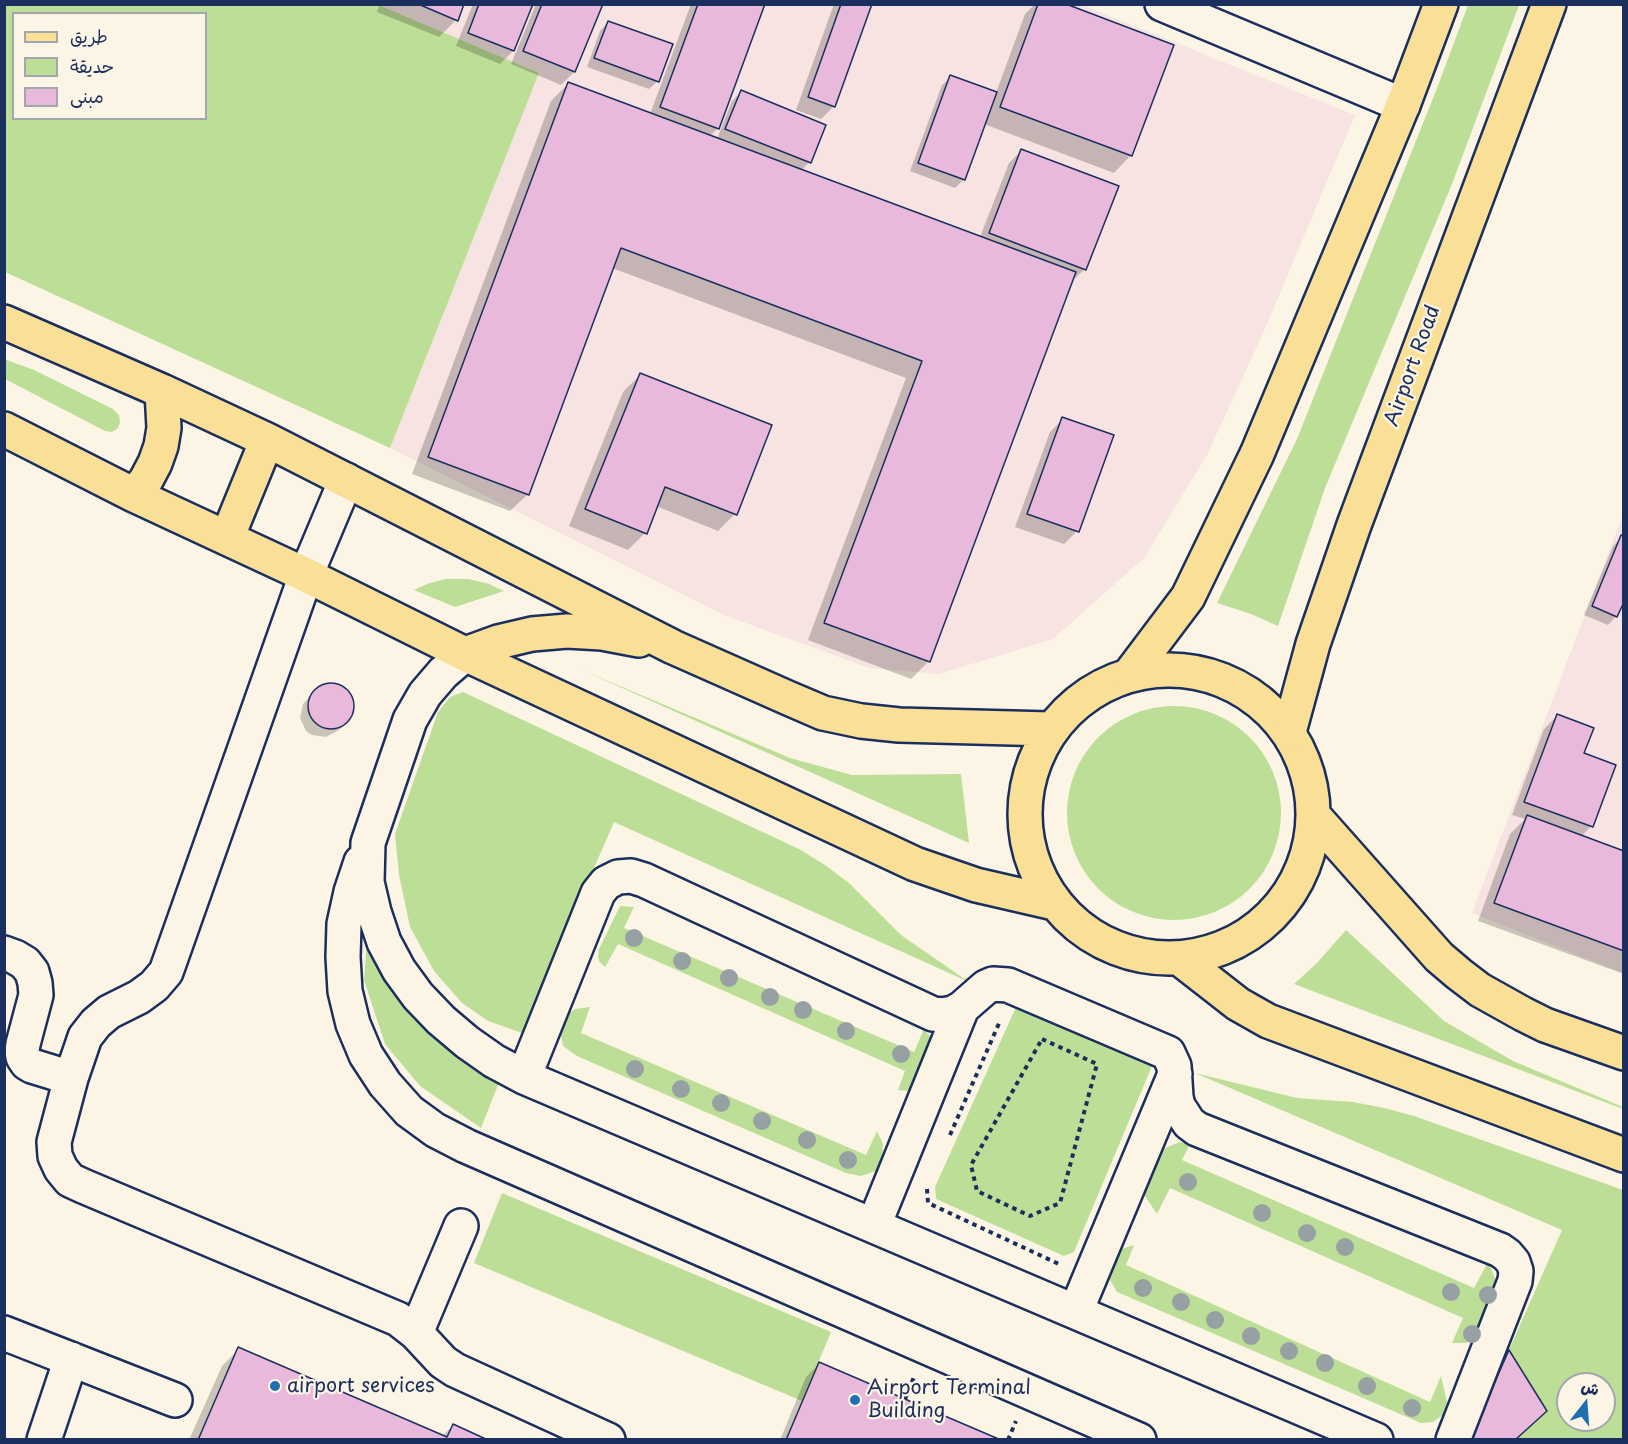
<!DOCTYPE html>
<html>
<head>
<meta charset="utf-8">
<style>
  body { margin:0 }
  #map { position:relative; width:1628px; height:1444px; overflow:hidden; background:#fcf5e5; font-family:"Playpen Sans","Playpen Sans Arabic",sans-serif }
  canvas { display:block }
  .frame { position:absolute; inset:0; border:6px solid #1b2f5e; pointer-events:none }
  .legend { position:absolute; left:12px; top:12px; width:195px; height:108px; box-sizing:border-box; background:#fcf5e5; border:2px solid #a2a6af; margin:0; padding:8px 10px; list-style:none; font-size:18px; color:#1b2f5e }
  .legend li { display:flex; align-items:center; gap:12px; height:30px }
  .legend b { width:30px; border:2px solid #a2a6af }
  .north { position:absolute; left:1556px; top:1372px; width:60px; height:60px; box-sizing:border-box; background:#fcf5e5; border:2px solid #a2a6af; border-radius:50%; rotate:17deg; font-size:16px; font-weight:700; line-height:24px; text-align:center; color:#1b2f5e }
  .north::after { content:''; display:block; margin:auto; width:21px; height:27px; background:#1f6fb2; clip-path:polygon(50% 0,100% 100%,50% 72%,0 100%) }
</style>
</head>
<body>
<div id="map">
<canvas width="1628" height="1444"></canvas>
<div class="frame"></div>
<ul class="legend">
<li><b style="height:8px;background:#fadf96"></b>طريق</li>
<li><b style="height:16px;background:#bdde97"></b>حديقة</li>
<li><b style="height:16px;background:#e9b9db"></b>مبنى</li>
</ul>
<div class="north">ش</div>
</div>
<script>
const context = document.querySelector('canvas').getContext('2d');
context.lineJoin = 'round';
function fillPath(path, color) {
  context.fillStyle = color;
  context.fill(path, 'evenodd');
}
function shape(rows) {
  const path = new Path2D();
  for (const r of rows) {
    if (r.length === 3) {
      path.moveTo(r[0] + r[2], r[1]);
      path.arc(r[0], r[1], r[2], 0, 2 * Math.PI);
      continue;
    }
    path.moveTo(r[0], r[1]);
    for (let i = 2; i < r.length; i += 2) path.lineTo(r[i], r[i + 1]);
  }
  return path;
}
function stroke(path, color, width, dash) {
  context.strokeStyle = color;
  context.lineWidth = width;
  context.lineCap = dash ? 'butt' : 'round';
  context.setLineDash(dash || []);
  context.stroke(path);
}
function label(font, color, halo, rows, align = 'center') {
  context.font = font + ' "Playpen Sans",sans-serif';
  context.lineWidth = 4.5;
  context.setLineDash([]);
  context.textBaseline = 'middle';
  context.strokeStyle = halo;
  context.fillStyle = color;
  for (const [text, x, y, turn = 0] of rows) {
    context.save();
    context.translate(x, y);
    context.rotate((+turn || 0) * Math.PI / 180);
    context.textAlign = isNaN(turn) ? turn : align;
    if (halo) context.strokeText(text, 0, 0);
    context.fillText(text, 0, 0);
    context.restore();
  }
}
fillPath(shape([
  [379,5,1082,5,1355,115,1264,331,1207,455,1144,558,1053,639,939,674,869,668,724,615,390,448,539,73],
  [1623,514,1623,973,1472,913]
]), '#f6e3e2');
fillPath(shape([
  [5,4,379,5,539,73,390,448,5,272],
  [14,14,206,14,206,118,14,118],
  [1468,5,1519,5,1452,184,1325,488,1278,626,1251,614,1217,603,1297,439,1439,83],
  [4,359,34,370,113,409,119,415,120,422,118,428,112,432,105,431,5,379],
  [446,579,469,579,489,584,504,591,455,607,414,590,427,584],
  [582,670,790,758,852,775,961,774,969,843],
  [463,692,799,849,825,865,849,883,901,935,969,982,614,822,522,1033,488,1021,462,1003,434,971,410,927,399,875,395,834,438,712,450,697],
  [1174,813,107],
  [620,906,634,907,624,928,914,1052,924,1029,929,1035,932,1045,915,1084,908,1091,898,1090,905,1071,618,944,605,967,599,961,598,956,599,949],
  [1346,930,1444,1021,1513,1061,1623,1107,1623,1109,1294,984,1317,963],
  [367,938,502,1075,481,1128,420,1086,385,1044,364,980],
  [1028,1003,1150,1055,1152,1066,1074,1252,1064,1256,936,1199,935,1187,1016,1007],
  [590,1007,581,1033,866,1155,877,1131,883,1144,882,1159,876,1171,861,1176,846,1173,577,1056,563,1046,560,1030,564,1017,575,1009],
  [1195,1073,1297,1098,1353,1102,1384,1108,1414,1116,1623,1190,1623,1439,1515,1439,1547,1411,1509,1350,1562,1230],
  [1568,1384,1604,1384,1604,1420,1568,1420],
  [1180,1142,1190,1144,1182,1160,1474,1288,1488,1262,1501,1292,1481,1335,1466,1343,1452,1343,1463,1318,1170,1188,1157,1214,1145,1196,1146,1182,1165,1148],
  [502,1193,831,1332,802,1401,474,1263],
  [1134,1245,1126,1265,1430,1402,1441,1376,1447,1402,1443,1415,1433,1422,1421,1423,1117,1292,1110,1280,1111,1267,1116,1256,1121,1249]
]), '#bdde97');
fillPath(shape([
  [380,4,463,4,456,20,439,37,377,12],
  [473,4,531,4,513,51,500,64,456,46],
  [536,4,601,4,574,72,561,85,511,64],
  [691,4,764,4,718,128,710,136,717,139,732,101,741,92,809,162,801,171,980,237,1009,163,1022,150,1085,269,1071,282,928,662,911,679,808,640,906,378,612,268,528,494,510,511,412,474,551,101,568,84,650,114],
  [834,4,870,4,834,106,821,119,796,110],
  [1035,4,1062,4,1131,155,1114,173,984,124,964,179,955,188,910,171,942,85,951,77,996,93,1025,14],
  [608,22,658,81,649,89,587,67,600,31],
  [640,375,735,514,718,531,656,506,645,533,628,550,569,526,623,392],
  [1063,419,1112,436,1077,531,1064,544,1015,527,1050,432],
  [1622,537,1616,616,1608,625,1584,615,1613,546],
  [330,684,338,684,344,688,349,693,353,707,352,714,348,721,339,730,326,737,312,735,306,731,300,718,303,704,317,689],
  [1557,716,1591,826,1581,837,1624,852,1624,974,1478,921,1510,834,1525,819,1512,815,1544,729],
  [239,1349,442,1436,453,1426,485,1440,189,1440,222,1366],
  [1509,1352,1514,1440,1465,1440,1501,1360],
  [819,1364,997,1440,780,1440,806,1377]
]), '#0003');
const building = shape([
  [418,4,464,4,458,21,418,4],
  [479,4,533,4,514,51,468,33,479,4],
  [542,4,603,4,575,72,523,51,542,4],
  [698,4,765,4,719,129,660,107,698,4],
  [841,4,872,4,835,107,808,97,841,4],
  [1038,4,1066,4,1174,45,1132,156,1000,107,1038,4],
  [608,21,673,44,659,82,594,58,608,21],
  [950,75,997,92,965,180,918,163,950,75],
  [568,82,1076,272,930,662,824,623,922,361,621,248,529,495,428,457,568,82],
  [741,90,826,125,811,163,725,129,741,90],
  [1021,149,1119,186,1086,270,989,233,1021,149],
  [640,373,772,425,737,515,665,487,647,534,585,509,640,373],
  [1062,417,1114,435,1079,532,1027,514,1062,417],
  [1621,535,1624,536,1624,602,1617,617,1592,606,1621,535],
  [331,706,23],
  [1557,714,1594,728,1584,753,1616,765,1593,827,1524,802,1557,714],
  [1527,815,1624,851,1624,951,1494,903,1527,815],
  [238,1347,447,1437,453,1424,488,1440,198,1440,238,1347],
  [1509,1350,1547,1411,1515,1440,1472,1440,1471,1435,1509,1350],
  [819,1362,905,1399,1001,1440,786,1440,819,1362]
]);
fillPath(building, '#e9b9db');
stroke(building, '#1b2f5e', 1.5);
const minor = shape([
  [1162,4,1403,105],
  [346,480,306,575,166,972,154,986,139,997,109,1012,96,1023,85,1037,71,1078,54,1142,55,1156,61,1169,70,1180,83,1186,398,1319,416,1333,443,1362,455,1370,608,1440],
  [465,654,443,673,425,694,410,720,368,843,367,882,374,912,384,942,399,970,418,996,441,1020,467,1042,494,1061,524,1077,1376,1440],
  [361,862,351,892,344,924,343,957,345,991,353,1024,366,1055,385,1084,409,1111,435,1130,466,1146,1139,1440],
  [4,953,15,957,25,963,32,972,35,983,36,995,23,1044,22,1051,23,1057,27,1063,32,1066,71,1078],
  [524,1077,598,893,606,883,618,877,631,876,644,880,933,1014,943,1015,953,1013,962,1008,986,987,993,984,1008,985,1015,988,1168,1053,1174,1066,1176,1097,1178,1106,1189,1123,1197,1129,1500,1250,1507,1255,1513,1262,1516,1271,1515,1281,1453,1440],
  [874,1225,962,1008],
  [1076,1311,1175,1074],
  [4,1333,175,1400],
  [416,1333,461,1226],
  [44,1440,71,1359]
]);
const major = shape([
  [4,322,162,391,267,440,673,647,788,698,823,713,861,721,899,725,1050,729],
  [4,429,134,495,306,575,465,654,915,864,976,885,1054,903],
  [134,495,146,480,155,463,161,446,164,428,162,391],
  [227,538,267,440],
  [465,654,498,642,532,634,567,631,602,633,639,640],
  [1169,814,144],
  [1314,816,1439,957,1459,974,1480,990,1523,1014,1545,1025,1624,1053],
  [1179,958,1238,1004,1268,1021,1624,1155]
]);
const highway = shape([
  [1130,674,1188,597,1257,454,1403,105,1441,4],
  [1289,732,1313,644,1354,525,1549,4]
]);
stroke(minor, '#1b2f5e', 38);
stroke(major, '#1b2f5e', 38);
stroke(highway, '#1b2f5e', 38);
stroke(shape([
  [1042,1039,1097,1064,1060,1203,1030,1216,977,1191,971,1165,1042,1039],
  [950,1135,1000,1021],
  [927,1189,928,1203,1061,1265],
  [905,1399,914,1377],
  [1008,1440,1016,1421]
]), '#1b2f5e', 4, [4.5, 4.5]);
stroke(minor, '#fcf5e5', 33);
stroke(major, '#fadf96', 33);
stroke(highway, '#fadf96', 33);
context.fillStyle = '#97a0a2';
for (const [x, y] of [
  [634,938],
  [682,961],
  [729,978],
  [770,997],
  [803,1010],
  [846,1031],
  [901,1054],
  [635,1069],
  [681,1089],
  [721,1103],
  [762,1121],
  [807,1140],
  [848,1160],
  [1188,1182],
  [1262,1213],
  [1307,1233],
  [1345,1247],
  [1143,1288],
  [1451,1292],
  [1488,1295],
  [1181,1302],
  [1215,1320],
  [1472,1334],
  [1251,1336],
  [1289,1351],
  [1325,1363],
  [1367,1386],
  [1412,1408]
]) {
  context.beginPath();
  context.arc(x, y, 9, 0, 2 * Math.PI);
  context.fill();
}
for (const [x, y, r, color] of [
  [275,1386,6,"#1f6fb2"],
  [855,1400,6,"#1f6fb2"]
]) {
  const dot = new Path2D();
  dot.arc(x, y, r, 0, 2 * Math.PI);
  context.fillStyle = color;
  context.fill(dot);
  stroke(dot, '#fcf5e5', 2);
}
label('20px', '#1b2f5e', '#fcf5e5', [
  ["Airport Road",1413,366,-70]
]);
label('20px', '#1b2f5e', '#fcf5e5', [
  ["airport services",287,1386],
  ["Airport Terminal",867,1388],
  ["Building",867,1411]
], 'left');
</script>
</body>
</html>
